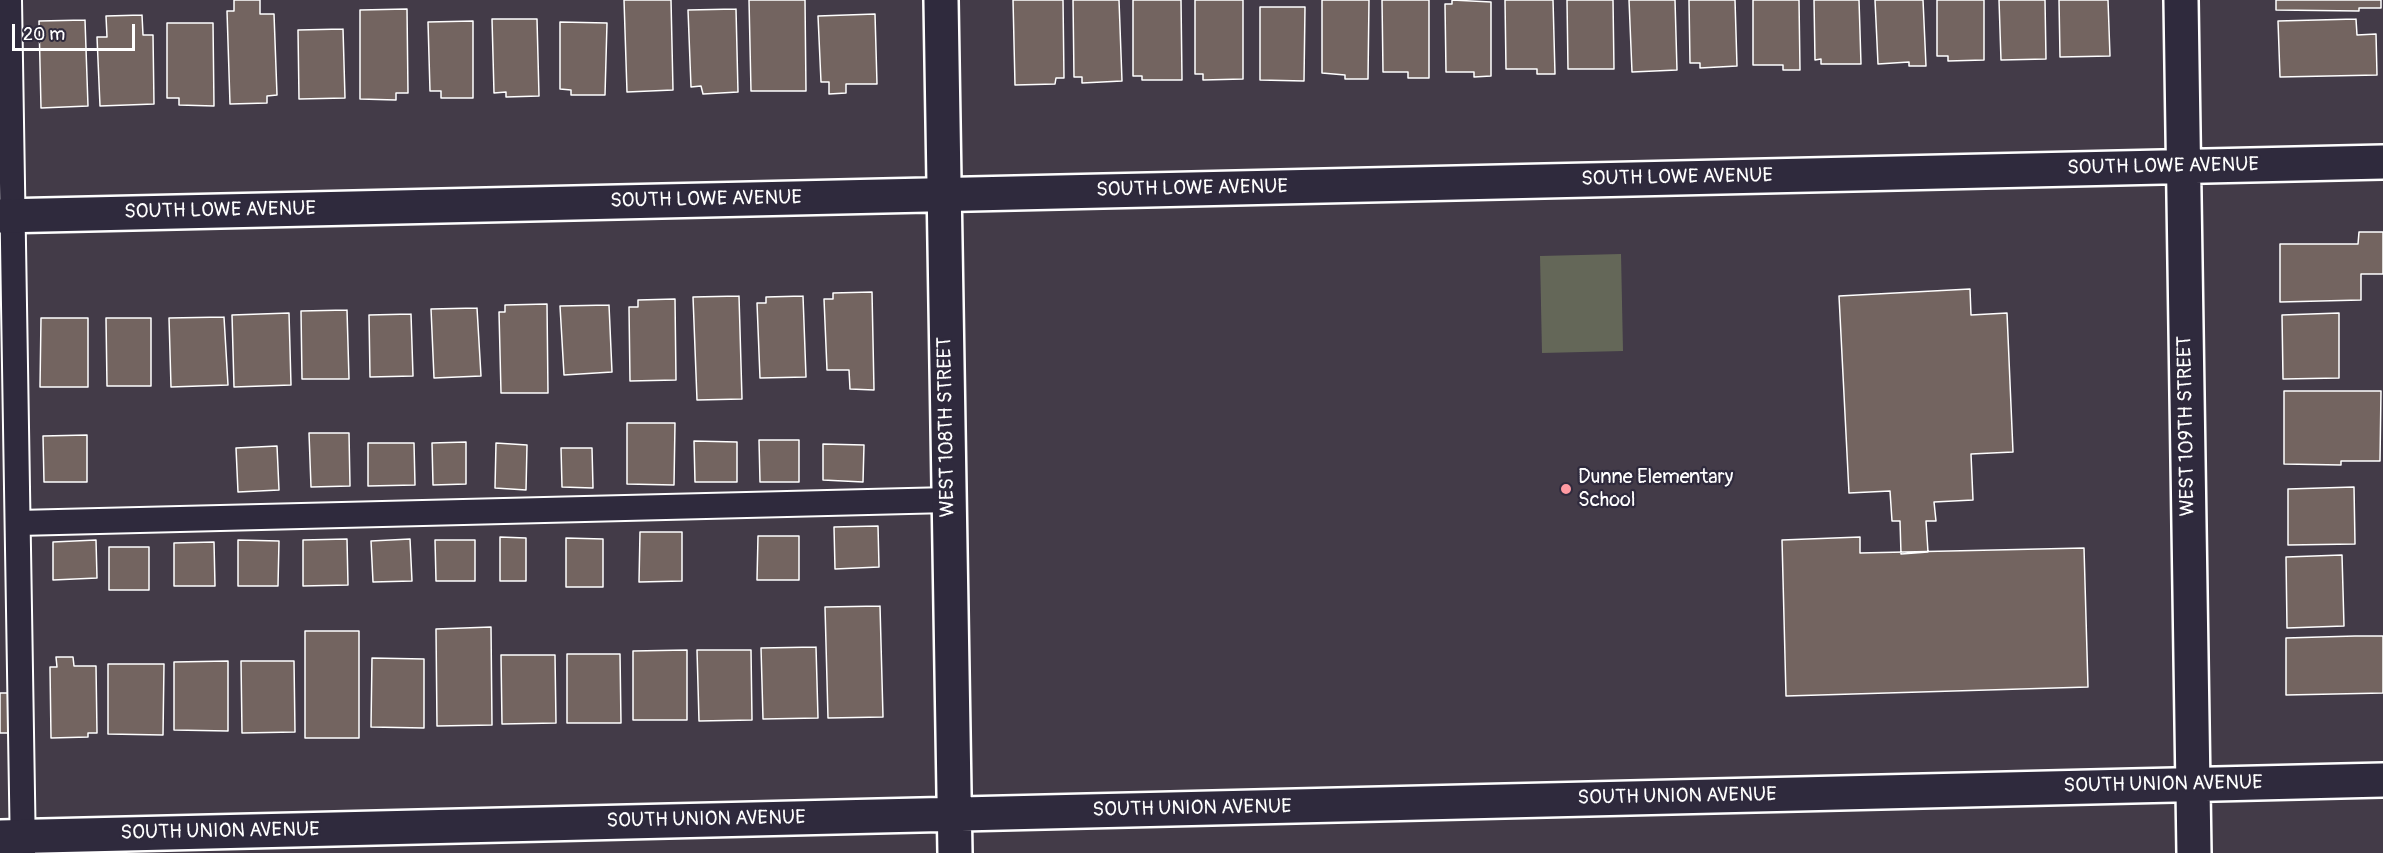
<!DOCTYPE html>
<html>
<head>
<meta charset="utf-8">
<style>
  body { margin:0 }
  #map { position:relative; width:2383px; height:853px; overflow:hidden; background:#433b48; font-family:Pangolin,sans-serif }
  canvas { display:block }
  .scale { position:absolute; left:12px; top:24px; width:123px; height:27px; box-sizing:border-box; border:3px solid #fff; border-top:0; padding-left:8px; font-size:18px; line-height:21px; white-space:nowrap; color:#fff; -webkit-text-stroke:4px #2f2a3d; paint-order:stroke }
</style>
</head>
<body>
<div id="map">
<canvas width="2383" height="853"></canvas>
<div class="scale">20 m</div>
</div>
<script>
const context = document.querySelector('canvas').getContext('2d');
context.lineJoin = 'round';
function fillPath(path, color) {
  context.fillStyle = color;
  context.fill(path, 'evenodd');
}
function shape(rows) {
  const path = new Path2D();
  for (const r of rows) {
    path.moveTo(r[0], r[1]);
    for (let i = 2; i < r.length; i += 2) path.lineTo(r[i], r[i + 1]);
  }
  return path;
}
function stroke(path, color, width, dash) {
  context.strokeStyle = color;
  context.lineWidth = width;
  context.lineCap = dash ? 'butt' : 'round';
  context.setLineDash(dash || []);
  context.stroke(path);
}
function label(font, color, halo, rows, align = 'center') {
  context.font = font + ' Pangolin,sans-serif';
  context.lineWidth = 4.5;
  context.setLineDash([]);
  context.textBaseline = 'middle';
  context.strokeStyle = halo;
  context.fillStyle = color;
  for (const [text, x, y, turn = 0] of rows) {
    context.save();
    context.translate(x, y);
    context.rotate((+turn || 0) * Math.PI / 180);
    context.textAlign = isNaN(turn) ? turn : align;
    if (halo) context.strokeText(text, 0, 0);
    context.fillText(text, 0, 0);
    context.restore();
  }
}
fillPath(shape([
  [1621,254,1623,351,1542,353,1540,256]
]), '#646758');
const building = shape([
  [234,0,260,0,260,14,274,14,277,95,267,96,267,103,230,104,227,11,234,11,234,0],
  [624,0,671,0,673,90,627,92,624,0],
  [749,0,805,0,806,91,751,91,749,0],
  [1013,0,1063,0,1064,78,1056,78,1055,84,1015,85,1013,0],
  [1073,0,1119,0,1122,81,1082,83,1082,77,1074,77,1073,0],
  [1133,0,1181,0,1182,80,1142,80,1142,76,1133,76,1133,0],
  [1195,0,1243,0,1243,79,1203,80,1203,74,1195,74,1195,0],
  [1322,0,1369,0,1368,79,1345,79,1345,75,1322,73,1322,0],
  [1382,0,1429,0,1429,78,1408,78,1408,72,1383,72,1382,0],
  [1452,0,1491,2,1491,76,1474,77,1474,72,1446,72,1445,4,1452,4,1452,0],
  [1505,0,1553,0,1555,74,1537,74,1537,69,1506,69,1505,0],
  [1567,0,1613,0,1614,69,1568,69,1567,0],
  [1629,0,1675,0,1677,70,1632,72,1629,0],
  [1689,0,1735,0,1737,66,1700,68,1700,63,1690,63,1689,0],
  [1753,0,1799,0,1800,70,1783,70,1783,65,1753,65,1753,0],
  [1814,0,1859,0,1861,64,1821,64,1821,59,1815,60,1814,0],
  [1875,0,1923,0,1926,66,1909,66,1909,62,1878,64,1875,0],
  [1937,0,1984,0,1984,60,1948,61,1948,56,1937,56,1937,0],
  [1999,0,2045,0,2046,59,2001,60,1999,0],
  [2059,0,2108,0,2110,56,2060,57,2059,0],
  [2276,0,2381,0,2381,8,2359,8,2359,11,2276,10,2276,0],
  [1260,7,1305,7,1304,81,1260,80,1260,7],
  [407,9,408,93,396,93,396,100,360,99,360,10,407,9],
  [736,9,738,92,703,94,701,86,691,87,688,10,736,9],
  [875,14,877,84,846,84,846,93,829,94,829,82,821,82,818,16,875,14],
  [142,15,143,35,153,35,154,104,100,106,97,37,107,37,106,16,142,15],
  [492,19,537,19,539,96,506,97,506,92,494,93,492,19],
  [2356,19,2357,35,2376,34,2377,75,2280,77,2278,21,2356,19],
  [85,20,88,106,41,108,39,21,85,20],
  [473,21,473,98,441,98,441,91,430,91,428,22,473,21],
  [560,22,607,23,605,95,571,95,571,90,560,89,560,22],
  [167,23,213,23,214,106,179,105,179,98,167,98,167,23],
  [343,29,345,98,299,99,298,30,343,29],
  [2359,232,2383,232,2383,274,2361,274,2361,300,2280,302,2280,244,2358,244,2359,232],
  [1970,289,1971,315,2007,313,2013,452,1971,454,1973,500,1934,502,1936,521,1926,521,1928,552,1901,554,1900,521,1892,521,1890,491,1849,493,1839,296,1970,289],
  [872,292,874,390,850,389,849,370,827,370,824,299,833,299,833,293,872,292],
  [739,296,742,399,697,400,693,297,739,296],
  [803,296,806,377,760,378,757,303,766,303,766,297,803,296],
  [675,299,676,380,630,381,629,307,638,307,638,300,675,299],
  [547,304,548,393,501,393,499,312,505,312,505,305,547,304],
  [609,305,612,372,564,375,560,306,609,305],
  [477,308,481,376,434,378,431,309,477,308],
  [347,310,349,379,302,379,301,311,347,310],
  [289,313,291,385,234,387,232,315,289,313],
  [2339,313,2339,378,2283,379,2282,315,2339,313],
  [411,314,413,376,370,377,369,315,411,314],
  [224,317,228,385,171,387,169,318,224,317],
  [41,318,88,318,88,387,40,387,41,318],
  [106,318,151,318,151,386,107,386,106,318],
  [2284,391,2381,391,2380,461,2341,461,2341,465,2284,464,2284,391],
  [627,423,675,423,674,485,627,484,627,423],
  [309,433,349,433,350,486,311,487,309,433],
  [87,435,87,482,44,482,43,436,87,435],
  [759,440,799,440,799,482,760,482,759,440],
  [694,441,737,442,737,482,695,482,694,441],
  [466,442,466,484,433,485,432,443,466,442],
  [368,443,414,443,415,485,368,486,368,443],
  [496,443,527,445,526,490,495,488,496,443],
  [823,444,864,445,863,482,823,480,823,444],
  [277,446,279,490,238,492,236,448,277,446],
  [561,448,592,448,593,488,562,487,561,448],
  [2354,487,2355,544,2288,545,2288,489,2354,487],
  [878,526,879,567,835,569,834,527,878,526],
  [640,532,682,532,682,581,639,582,640,532],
  [758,536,799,536,799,580,757,580,758,536],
  [500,537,526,538,526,581,500,581,500,537],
  [1860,537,1860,553,2084,548,2088,687,1786,696,1782,540,1860,537],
  [566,538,603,539,603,587,566,587,566,538],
  [347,539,348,585,303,586,303,540,347,539],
  [410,539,412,581,373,582,371,541,410,539],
  [96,540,97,578,53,580,53,542,96,540],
  [238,540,279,541,278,586,238,586,238,540],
  [435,540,475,540,475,581,436,581,435,540],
  [214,542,215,586,174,586,174,543,214,542],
  [109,547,149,547,149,590,109,590,109,547],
  [2342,555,2344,626,2287,628,2286,557,2342,555],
  [880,606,883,717,828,718,825,607,880,606],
  [491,627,492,725,437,726,436,629,491,627],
  [305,631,359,631,359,738,305,738,305,631],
  [2355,636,2383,636,2383,693,2286,695,2286,638,2355,636],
  [816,647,818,718,763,719,761,648,816,647],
  [687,650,687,720,633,720,633,651,687,650],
  [697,650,751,650,752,720,699,721,697,650],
  [567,654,620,654,621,723,567,723,567,654],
  [501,655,555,655,556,723,502,724,501,655],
  [56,657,73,657,74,666,96,666,97,733,88,733,88,737,51,738,50,667,57,667,56,657],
  [372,658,424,659,424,728,371,727,372,658],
  [228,661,228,731,174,730,174,662,228,661],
  [241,661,294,661,295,732,242,733,241,661],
  [108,664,164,664,163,735,108,734,108,664],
  [0,693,8,693,8,733,0,733,0,693]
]);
fillPath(building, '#736460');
stroke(building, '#fff', 1.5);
const lane = shape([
  [9,0,23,853],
  [18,523,949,500]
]);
const street = shape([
  [941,0,955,853],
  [2181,0,2194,853],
  [0,216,2383,162],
  [0,837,2383,780]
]);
stroke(lane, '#fff', 28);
stroke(street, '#fff', 38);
stroke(lane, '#2f2a3d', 24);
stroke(street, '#2f2a3d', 33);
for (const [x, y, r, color] of [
  [1566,489,6,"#ff9aa2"]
]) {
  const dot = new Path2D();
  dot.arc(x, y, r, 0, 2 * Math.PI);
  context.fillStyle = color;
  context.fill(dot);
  stroke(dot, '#2f2a3d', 2);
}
label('20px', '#fff', '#2f2a3d', [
  ["SOUTH LOWE AVENUE",2163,167,-1],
  ["SOUTH LOWE AVENUE",1677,178,-1],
  ["SOUTH LOWE AVENUE",1192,189,-1],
  ["SOUTH LOWE AVENUE",706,200,-1],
  ["SOUTH LOWE AVENUE",220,211,-1],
  ["WEST 109TH STREET",2187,426,-91],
  ["WEST 108TH STREET",947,427,-91],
  ["SOUTH UNION AVENUE",2163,785,-1],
  ["SOUTH UNION AVENUE",1677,797,-1],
  ["SOUTH UNION AVENUE",1192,809,-1],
  ["SOUTH UNION AVENUE",706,820,-1],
  ["SOUTH UNION AVENUE",220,832,-1]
]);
label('20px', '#fff', '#2f2a3d', [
  ["Dunne Elementary",1578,478],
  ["School",1578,501]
], 'left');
</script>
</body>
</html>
